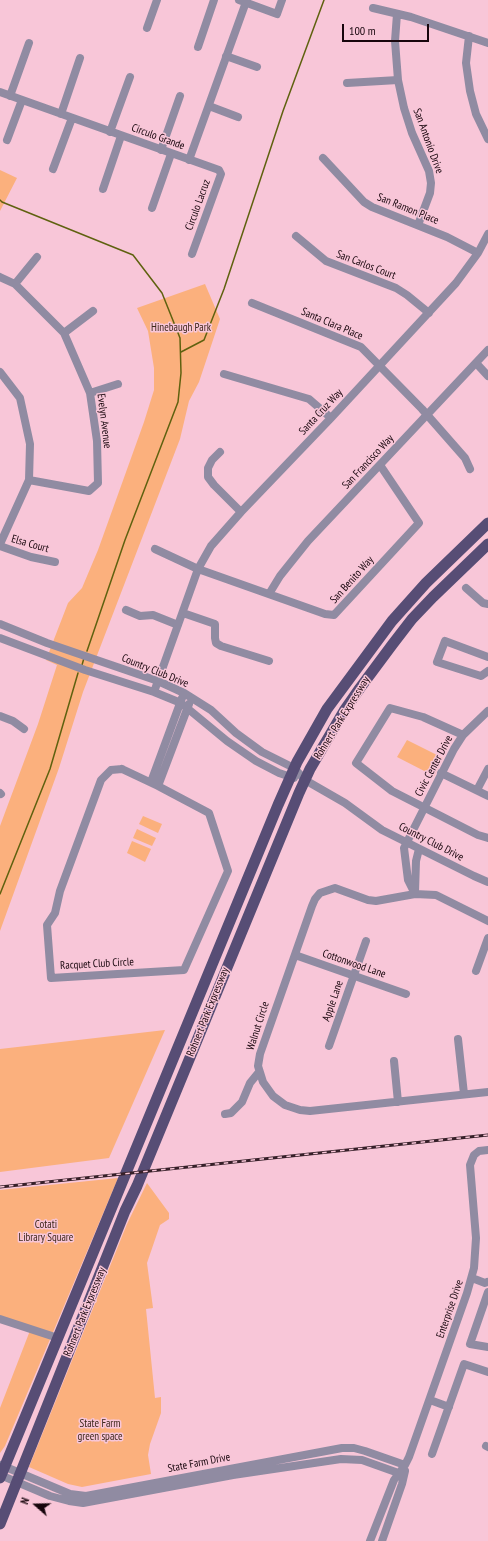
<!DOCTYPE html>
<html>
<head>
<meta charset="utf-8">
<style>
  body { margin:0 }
  #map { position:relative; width:488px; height:1541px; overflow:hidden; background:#f8c6d8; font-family:"PT Sans Narrow",sans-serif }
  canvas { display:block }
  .north { position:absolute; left:16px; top:1485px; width:40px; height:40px; -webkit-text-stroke:3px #f8c6d8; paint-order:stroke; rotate:290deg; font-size:11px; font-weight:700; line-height:16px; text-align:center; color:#17050c }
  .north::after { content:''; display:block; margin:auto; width:14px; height:18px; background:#17050c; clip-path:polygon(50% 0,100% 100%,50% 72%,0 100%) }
  .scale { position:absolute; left:342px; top:24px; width:87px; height:18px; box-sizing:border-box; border:2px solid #17050c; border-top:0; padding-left:5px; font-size:12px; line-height:14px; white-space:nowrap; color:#17050c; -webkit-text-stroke:3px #f8c6d8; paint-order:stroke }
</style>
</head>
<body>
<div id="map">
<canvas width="488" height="1541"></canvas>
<div class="north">N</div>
<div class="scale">100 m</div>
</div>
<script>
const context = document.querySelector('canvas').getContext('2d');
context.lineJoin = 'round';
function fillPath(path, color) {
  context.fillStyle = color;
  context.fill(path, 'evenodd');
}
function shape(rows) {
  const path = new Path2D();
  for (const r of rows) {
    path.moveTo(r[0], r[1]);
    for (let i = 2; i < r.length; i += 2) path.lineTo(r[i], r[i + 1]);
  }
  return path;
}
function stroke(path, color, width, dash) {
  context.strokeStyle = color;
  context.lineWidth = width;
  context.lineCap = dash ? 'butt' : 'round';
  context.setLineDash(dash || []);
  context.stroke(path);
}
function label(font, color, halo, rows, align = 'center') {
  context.font = font + ' "PT Sans Narrow",sans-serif';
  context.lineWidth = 3;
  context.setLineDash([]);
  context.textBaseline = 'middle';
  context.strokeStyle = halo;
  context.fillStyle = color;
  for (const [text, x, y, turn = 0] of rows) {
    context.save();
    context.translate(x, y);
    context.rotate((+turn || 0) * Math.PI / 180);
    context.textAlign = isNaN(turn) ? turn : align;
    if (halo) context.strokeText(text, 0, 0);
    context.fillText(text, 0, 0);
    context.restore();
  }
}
fillPath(shape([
  [0,170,17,178,0,211],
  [205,284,220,319,199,382,189,401,180,439,83,692,59,768,0,931,0,826,38,724,57,665,46,660,68,603,82,588,98,550,144,422,154,390,154,368,148,331,137,308],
  [407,740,443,758,434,776,397,757],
  [143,816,162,824,158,833,139,824],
  [137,829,156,838,152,846,133,838],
  [132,841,151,849,145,862,127,853],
  [165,1030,109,1158,0,1172,0,1049],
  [118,1178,5,1446,0,1453,0,1408,31,1328,0,1316,0,1190],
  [147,1183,169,1213,169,1219,160,1225,147,1263,153,1308,146,1309,155,1398,161,1397,161,1413,150,1444,148,1455,151,1474,82,1487,68,1484,29,1467,127,1224]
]), '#fbb07d');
stroke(shape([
  [0,200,2,202,133,255,162,293,180,338,181,373,178,402,125,540,87,651],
  [181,352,204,340,224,289,283,111,324,0],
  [82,665,84,658],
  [0,894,50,769,78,673]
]), '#5f610f', 1.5);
stroke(shape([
  [239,0,277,14,282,0],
  [373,8,411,17,488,43],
  [397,14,395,41,398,80,404,108,412,133,429,171,431,183,430,193,418,225],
  [147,28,157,0],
  [469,36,466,63,470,91,476,114,488,139],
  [198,47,214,0],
  [226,56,257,67],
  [347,83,398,80],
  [0,92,219,170,221,174,192,254],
  [10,96,29,43],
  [209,106,238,117],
  [61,114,80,58],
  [110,132,130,77],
  [7,140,22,100],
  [161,150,180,96],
  [323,158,364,202,372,207,447,237,478,253],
  [189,160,246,2],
  [53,169,72,118],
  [103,189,121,136],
  [152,208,171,154],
  [296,236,326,261,396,288,407,295,429,313],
  [0,277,15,284,64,333,90,393,97,441,98,483,89,491,29,480],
  [15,284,37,257],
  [252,303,361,347,422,409,465,458,470,469],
  [64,333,93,311],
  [476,363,488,376],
  [0,372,20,398,30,444,29,480,0,544],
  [224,374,309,399,331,418],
  [90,393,118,384],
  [220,452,212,460,208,468,208,477,214,485,241,512],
  [0,546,31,557,55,562],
  [155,549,198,569,325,614,334,615,419,523,380,465],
  [466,588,483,603,488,604],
  [269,594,280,576,308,541,488,350],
  [126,610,140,616,153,615,178,625],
  [183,613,215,624,215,638,216,643,221,646,269,661],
  [0,624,47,643,158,681,184,693,211,710,236,733,262,752,294,768,305,780,345,803,382,830,474,876,488,882],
  [0,638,85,670,154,692,181,703,227,741,256,761,279,773,294,778],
  [488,657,445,641,437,662,481,676,488,671],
  [154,692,198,569,211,546,241,512,331,418,456,283,478,253,488,234],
  [0,716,13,721,24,729],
  [463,735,423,717,390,708,356,763,392,791,478,835,488,838],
  [122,769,158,786,209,813,228,871,184,970,51,978,47,925,55,913,60,891,101,780,111,770,122,769],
  [441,773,488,796],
  [151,782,182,698],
  [158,786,189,704],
  [477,790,488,769],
  [0,793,1,794],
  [415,892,416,861,419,849],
  [415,894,408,880,404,848,454,749,463,735,488,711],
  [488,921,436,895,415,894,376,901,368,900,335,888,320,893,315,899,312,906,260,1054,258,1066,263,1082,273,1096,285,1105,300,1110,310,1111,488,1092],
  [295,955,406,994],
  [476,971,488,938],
  [458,1039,464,1094],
  [329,1046,366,941],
  [394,1061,398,1102],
  [225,1114,231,1113,242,1102,250,1083,259,1072],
  [472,1278,485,1283,487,1282],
  [488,1292,470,1344,488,1347],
  [0,1319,58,1338],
  [430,1400,449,1407],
  [486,1446,488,1447],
  [432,1454,464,1364,488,1372],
  [1,1465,70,1494,86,1496,342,1448,354,1448,365,1451,405,1465],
  [0,1475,50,1496,69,1501,83,1503,233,1475,341,1459,362,1460,404,1475],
  [370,1541,394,1480,405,1465,409,1457,467,1293,474,1268,476,1238,470,1165,474,1155,479,1151,488,1150],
  [382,1541,402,1484,405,1471]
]), '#908ba2', 8);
stroke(shape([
  [0,1478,278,805,297,762,327,709,392,621,426,583,488,523],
  [0,1524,125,1211,137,1186,299,793,310,769,344,711,360,688,392,645,412,619,433,597,488,544]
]), '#574d75', 11);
const rail = shape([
  [0,1187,488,1135]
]);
stroke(rail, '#361f28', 3);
stroke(rail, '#f8c6d8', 1.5, [4.5]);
label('11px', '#17050c', '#f8c6d8', [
  ["Circulo Grande",158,137,20],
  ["San Antonio Drive",428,141,70],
  ["Circulo Lacruz",198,205,-70],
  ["San Ramon Place",408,209,22],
  ["San Carlos Court",366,265,21],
  ["Santa Clara Place",332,324,23],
  ["Santa Cruz Way",321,412,-47],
  ["Evelyn Avenue",104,421,83],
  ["San Francisco Way",368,462,-47],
  ["Elsa Court",30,544,16],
  ["San Benito Way",352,580,-48],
  ["Country Club Drive",155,671,22],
  ["Rohnert Park Expressway",342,718,-58],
  ["Civic Center Drive",434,766,-62],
  ["Country Club Drive",431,842,27],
  ["Racquet Club Circle",97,964,-3],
  ["Cottonwood Lane",354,964,19],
  ["Apple Lane",333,1001,-71],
  ["Rohnert Park Expressway",208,1012,-68],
  ["Walnut Circle",258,1026,-72],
  ["Enterprise Drive",450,1309,-71],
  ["Rohnert Park Expressway",85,1312,-68],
  ["State Farm Drive",199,1463,-11]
]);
label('11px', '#3c2719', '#f8c6d8', [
  ["Hinebaugh Park",181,328],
  ["Cotati",46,1225],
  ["Library Square",46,1238],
  ["State Farm",100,1424],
  ["green space",100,1437]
]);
</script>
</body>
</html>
